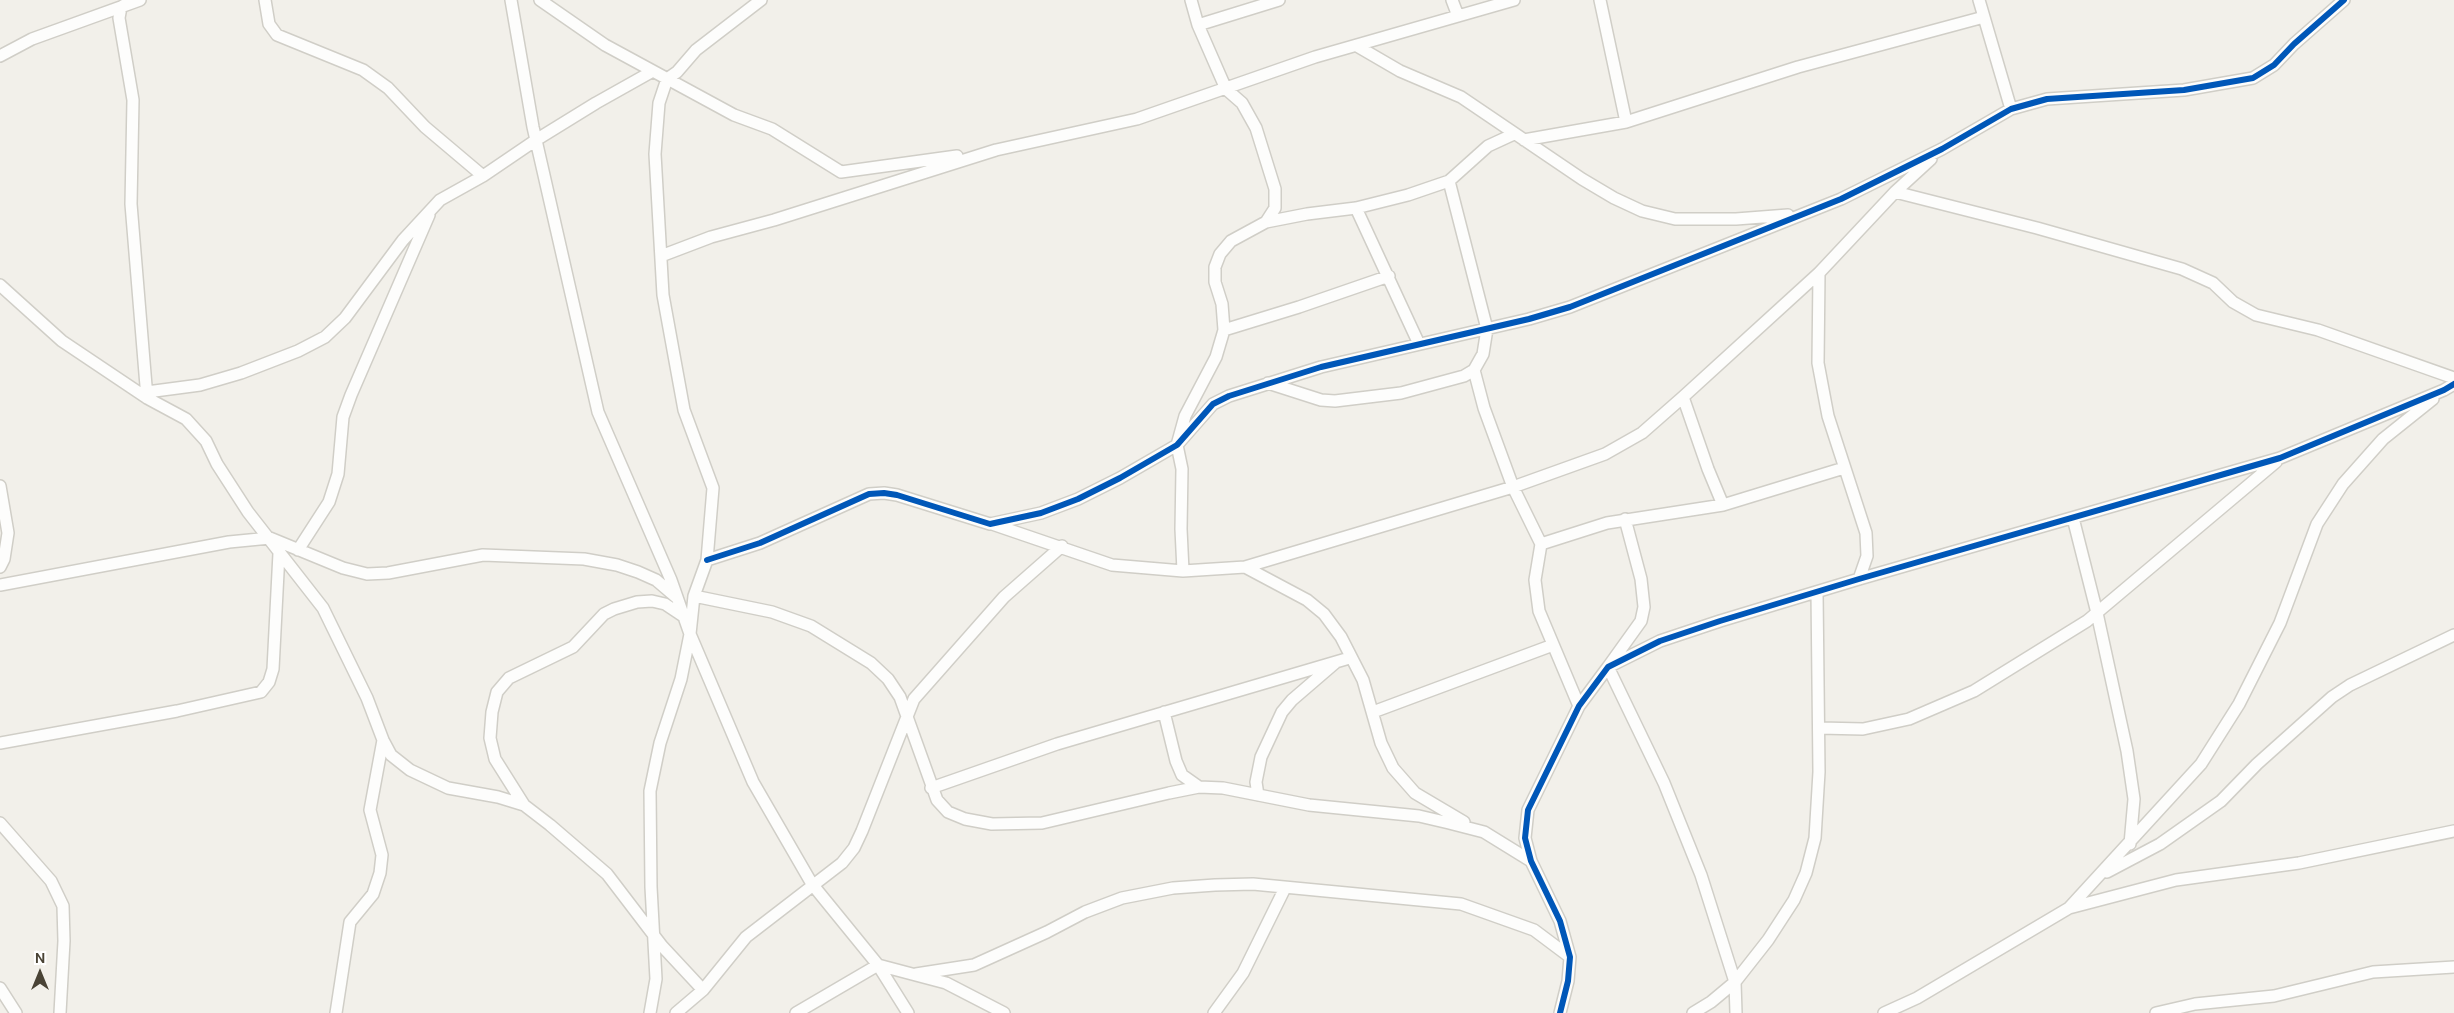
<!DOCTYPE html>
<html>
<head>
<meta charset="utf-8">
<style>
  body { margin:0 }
  #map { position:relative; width:2454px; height:1013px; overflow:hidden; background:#f2f0ea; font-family:"DM Sans",sans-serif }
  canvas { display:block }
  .north { position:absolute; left:15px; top:948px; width:50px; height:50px; -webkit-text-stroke:4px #fff; paint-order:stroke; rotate:0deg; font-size:14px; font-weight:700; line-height:20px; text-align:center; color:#494335 }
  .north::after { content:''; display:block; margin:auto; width:18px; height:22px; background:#494335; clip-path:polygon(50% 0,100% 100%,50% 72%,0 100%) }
</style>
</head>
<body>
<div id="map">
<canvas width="2454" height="1013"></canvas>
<div class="north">N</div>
</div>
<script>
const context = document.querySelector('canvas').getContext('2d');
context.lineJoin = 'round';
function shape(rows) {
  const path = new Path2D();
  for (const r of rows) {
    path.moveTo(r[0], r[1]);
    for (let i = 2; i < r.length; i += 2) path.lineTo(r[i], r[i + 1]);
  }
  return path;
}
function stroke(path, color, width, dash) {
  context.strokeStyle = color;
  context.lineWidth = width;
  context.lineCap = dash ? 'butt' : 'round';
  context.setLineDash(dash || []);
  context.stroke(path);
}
const minor = shape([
  [265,0,269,24,277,35,363,70,388,88,425,127,483,176],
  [511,0,533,127,598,412,671,580,690,634,681,679,660,743,650,791,651,887,656,979,650,1013],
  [540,0,605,45,734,115,772,129,841,172,957,156],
  [761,0,696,50,677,72,667,79,659,103,655,154,663,295,684,410,713,488,707,560,694,596,690,634,753,782,812,884,878,965,908,1013],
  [1191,0,1198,25,1226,89,1242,103,1256,128,1275,189,1275,208,1266,222],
  [1452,0,1458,16],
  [1600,0,1626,122],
  [1979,0,2011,109],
  [126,4,121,7,119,18,133,100,131,204,147,398],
  [1198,25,1279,0],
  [1357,46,1400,71,1461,97,1582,179,1614,198,1642,211,1675,219,1736,219,1788,215],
  [0,56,32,39,140,0],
  [1524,140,1626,122,1798,67,1984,17],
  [1895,192,2037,228,2182,269,2213,283,2233,302,2256,315,2318,330,2454,378],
  [1356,208,1419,344],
  [661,256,711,237,774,220,996,150,1137,119,1315,57,1514,0],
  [1819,273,1818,363,1828,416,1866,533,1867,556,1859,579],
  [0,285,62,341,147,398,186,419,206,441,217,464,248,512,323,608,367,698,383,740,391,755,410,770,448,788,498,797,524,805,550,825,607,874,662,946,703,990],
  [1224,330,1299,307,1389,276],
  [1474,370,1484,408,1513,487,1541,544,1535,580,1539,611,1579,706],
  [1268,383,1321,400,1335,401,1401,393,1464,376,1474,370,1483,354,1487,329,1449,181],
  [147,392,200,385,241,373,298,351,325,337,345,318,403,240,440,200,483,176,536,140,596,103,653,71],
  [1683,397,1708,469,1723,505],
  [0,486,8,533,4,559,0,567],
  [2073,518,2097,613,2127,751,2134,799,2130,844],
  [1625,519,1641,579,1644,607,1641,621,1608,667,1664,783,1701,875,1735,982,1736,1013],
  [992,524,1112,565,1183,571,1245,567,1513,487,1605,454,1642,433,1683,397,1819,273,1895,192,1931,159],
  [1541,544,1607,523,1723,505,1844,468],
  [298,550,329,502,338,474,343,417,351,395,429,215],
  [707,560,760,543,869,494,884,493,897,495,990,524,1041,513,1078,499,1120,478,1177,445,1213,404,1229,396,1321,367,1529,319,1570,307,1841,199,1942,149,2011,109,2047,99,2184,90,2253,78,2274,65,2294,44,2344,0],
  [1245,567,1307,600,1324,614,1341,637,1363,680,1381,743,1393,768,1415,793,1464,822],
  [1183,571,1181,529,1182,469,1177,445,1185,416,1216,357,1224,330,1222,304,1215,282,1215,267,1220,254,1231,241,1266,222,1307,214,1356,208,1408,195,1449,181,1488,146,1514,134],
  [0,585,229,542,270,538,343,568,367,574,388,573,483,555,584,559,617,565,638,572,656,580,676,597],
  [694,596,772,612,811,626,871,663,888,679,900,697,937,800,948,812,965,819,992,824,1042,823,1169,793,1199,787,1223,788,1309,805,1419,816,1449,823,1484,832,1531,861],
  [1164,712,1176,761,1182,775,1199,787],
  [1373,712,1553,645],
  [1820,728,1863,729,1909,719,1974,691,2087,621,2276,462],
  [0,743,177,711,261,692,269,682,273,669,279,553],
  [931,788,1057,744,1346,659],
  [1258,795,1256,782,1261,757,1282,712,1292,700,1335,663],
  [524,805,495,759,490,738,492,712,497,692,509,678,573,647,604,614,614,609,637,602,652,601,665,604,683,616],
  [0,823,51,881,63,906,64,941,60,1013],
  [2107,872,2160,844,2221,801,2257,764,2332,697,2350,685,2454,635],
  [2069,908,2176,880,2299,863,2454,831],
  [916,974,974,965,1047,932,1085,912,1122,898,1173,888,1215,885,1253,884,1461,904,1534,930,1570,957],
  [0,988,16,1013],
  [336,1013,350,922,373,894,380,873,382,855,370,810,383,740],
  [676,1013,703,990,746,937,842,863,854,848,862,831,914,699,1004,597,1062,546],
  [796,1013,878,965,946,983,1004,1013],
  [1214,1013,1243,973,1285,888],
  [1560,1013,1568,981,1570,957,1560,921,1531,861,1525,838,1528,810,1579,706,1608,667,1660,641,1720,621,1859,579,2280,458,2444,390,2454,384],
  [1693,1013,1711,1002,1735,982,1768,940,1794,900,1806,873,1815,838,1819,772,1817,592],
  [1884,1013,1917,998,2069,908,2201,764,2239,704,2280,623,2317,524,2343,484,2383,439,2433,399],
  [2156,1013,2195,1004,2274,996,2373,972,2454,967]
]);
stroke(minor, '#d0cec7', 14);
stroke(minor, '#fdfdfc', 11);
stroke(shape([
  [707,560,760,543,869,494,884,493,897,495,990,524,1041,513,1078,499,1120,478,1177,445,1213,404,1229,396,1321,367,1529,319,1570,307,1841,199,1942,149,2011,109,2047,99,2184,90,2253,78,2274,65,2294,44,2344,0],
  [1560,1013,1568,981,1570,957,1560,921,1531,861,1525,838,1528,810,1579,706,1608,667,1660,641,1720,621,1859,579,2280,458,2444,390,2454,384]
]), '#0057b8', 6);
</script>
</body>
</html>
